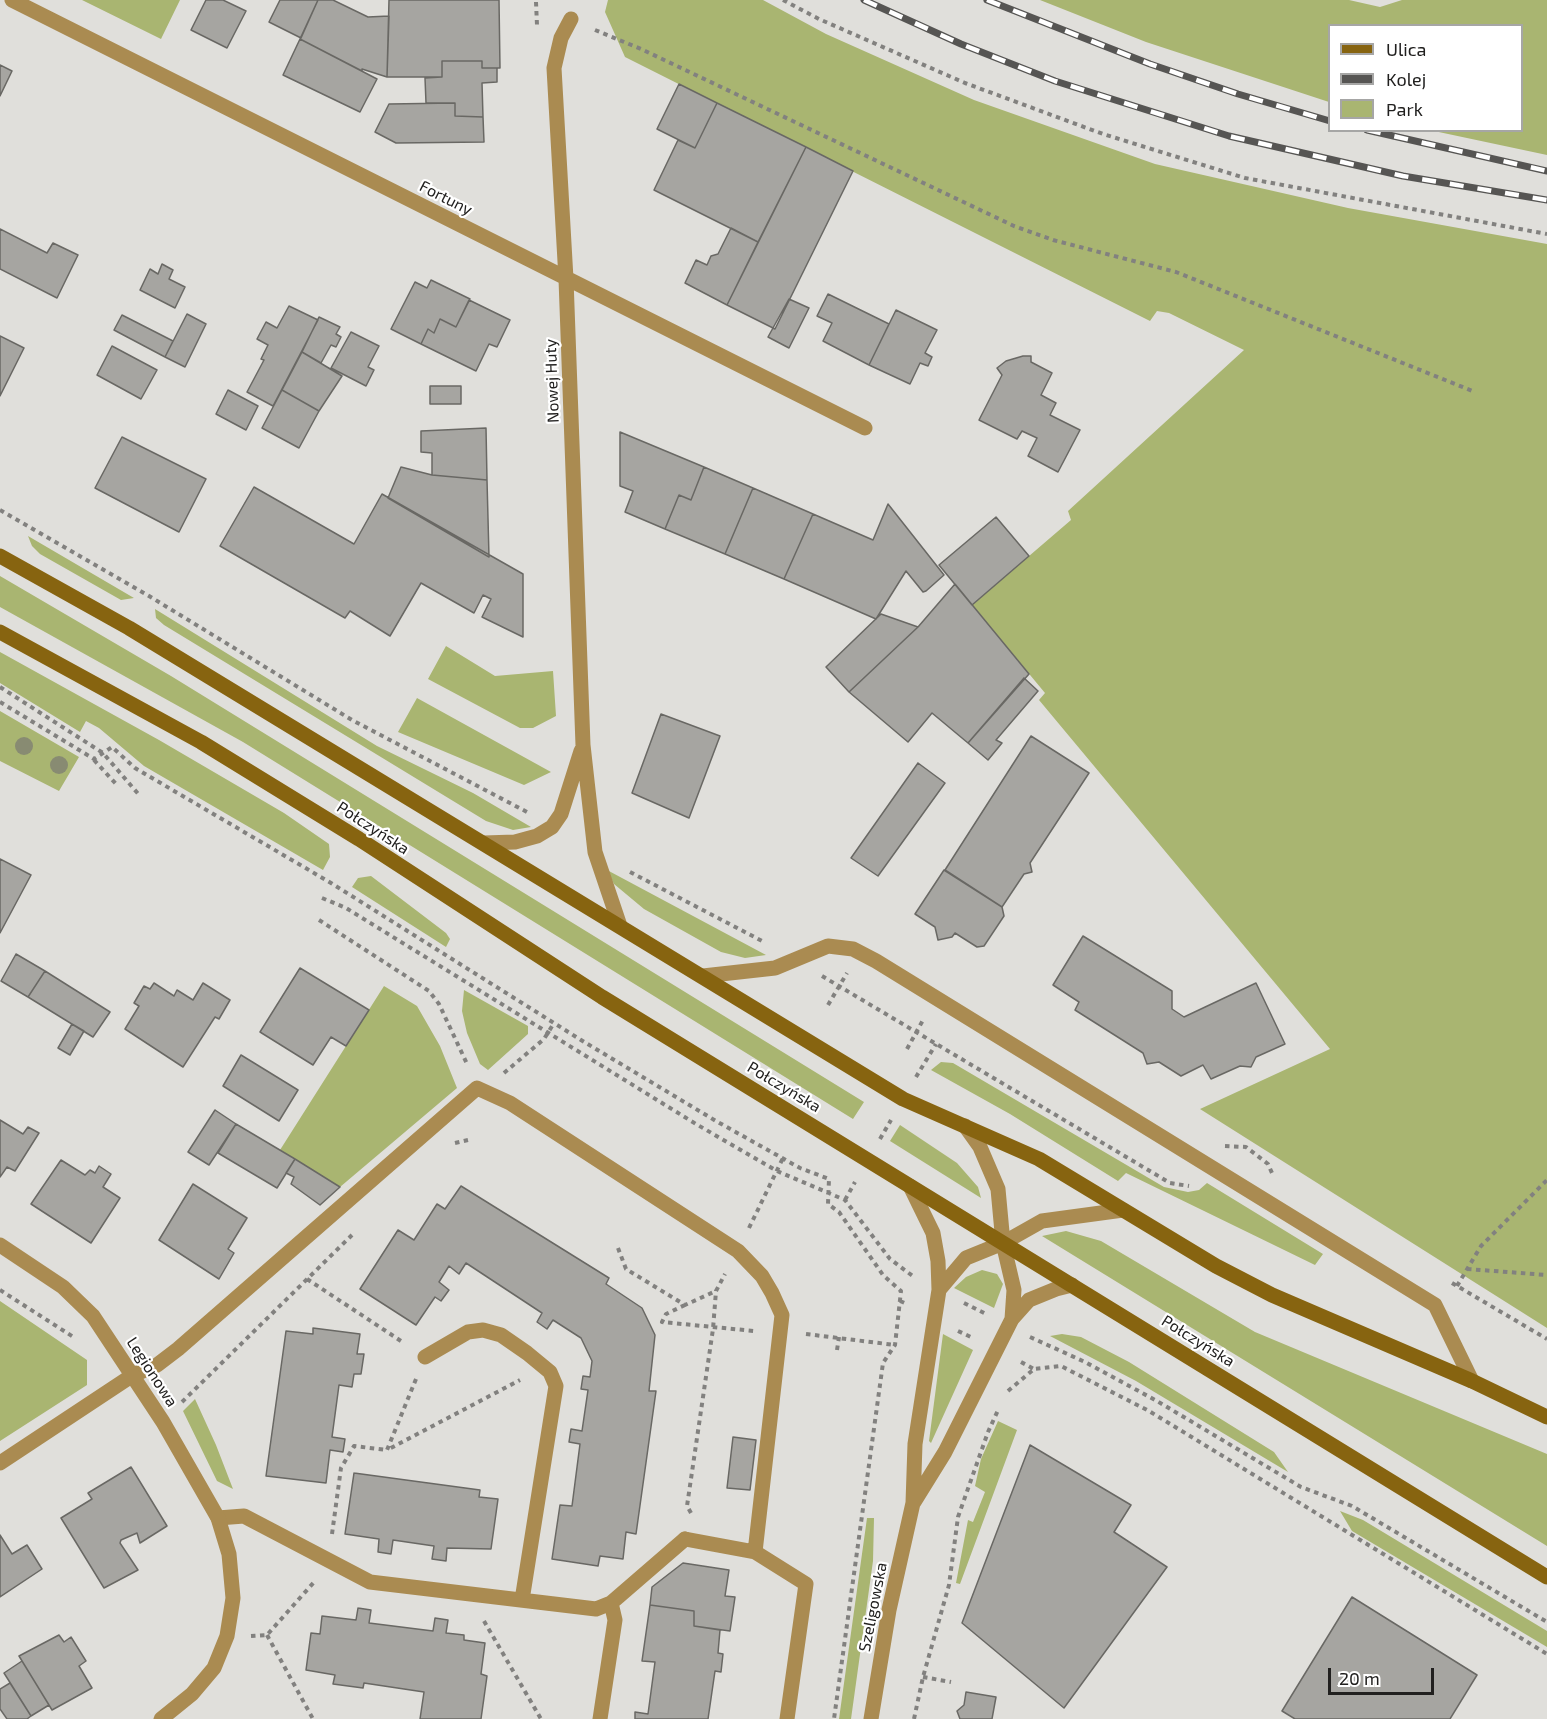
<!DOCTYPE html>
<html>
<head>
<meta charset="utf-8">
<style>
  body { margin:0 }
  #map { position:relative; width:1547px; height:1719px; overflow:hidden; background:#e0dfdb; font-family:"Exo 2",sans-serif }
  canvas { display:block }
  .legend { position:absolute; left:1328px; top:24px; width:195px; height:108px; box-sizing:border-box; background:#fff; border:2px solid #a6a6a5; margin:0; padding:8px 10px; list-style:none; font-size:18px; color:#21201f }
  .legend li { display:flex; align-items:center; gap:12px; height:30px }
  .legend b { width:30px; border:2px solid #a6a6a5 }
  .scale { position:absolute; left:1328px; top:1668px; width:106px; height:27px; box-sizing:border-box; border:3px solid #21201f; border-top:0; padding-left:8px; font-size:18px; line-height:21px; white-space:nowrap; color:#21201f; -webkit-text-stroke:4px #fff; paint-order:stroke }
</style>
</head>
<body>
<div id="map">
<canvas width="1547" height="1719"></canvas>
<ul class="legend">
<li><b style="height:8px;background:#876410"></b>Ulica</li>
<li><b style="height:8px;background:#565553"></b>Kolej</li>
<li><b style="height:16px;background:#a9b571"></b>Park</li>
</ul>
<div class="scale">20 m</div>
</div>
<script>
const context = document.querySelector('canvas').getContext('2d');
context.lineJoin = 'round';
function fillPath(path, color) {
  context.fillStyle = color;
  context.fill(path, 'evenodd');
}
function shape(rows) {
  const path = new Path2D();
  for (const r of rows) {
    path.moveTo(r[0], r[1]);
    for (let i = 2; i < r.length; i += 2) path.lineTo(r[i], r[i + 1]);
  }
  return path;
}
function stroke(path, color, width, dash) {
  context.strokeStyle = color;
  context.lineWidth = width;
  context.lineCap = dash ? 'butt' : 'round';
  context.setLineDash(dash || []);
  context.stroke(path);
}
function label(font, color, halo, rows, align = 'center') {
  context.font = font + ' "Exo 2",sans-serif';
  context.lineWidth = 4.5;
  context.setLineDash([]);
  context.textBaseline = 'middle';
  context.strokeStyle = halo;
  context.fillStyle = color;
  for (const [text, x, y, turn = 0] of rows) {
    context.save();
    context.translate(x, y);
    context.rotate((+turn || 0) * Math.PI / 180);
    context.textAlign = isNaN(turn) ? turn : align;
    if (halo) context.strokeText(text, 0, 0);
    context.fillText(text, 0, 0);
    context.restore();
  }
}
fillPath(shape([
  [82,0,180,0,161,39],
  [608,0,763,0,826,34,974,100,1155,164,1348,208,1547,244,1547,1328,1200,1109,1330,1049,1039,700,1045,693,972,605,1071,520,1068,511,1244,350,1169,313,1157,311,1150,321,625,57,605,12],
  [1040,0,1349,0,1380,7,1402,0,1547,0,1547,155,1434,131,1522,130,1522,26,1330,26,1329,102,1146,42],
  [28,536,134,598,121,600,40,554,32,546],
  [0,576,171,676,864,1102,853,1119,243,742,0,607],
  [155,609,377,746,473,793,531,827,513,830,486,821,164,625,156,618],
  [446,646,495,676,553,671,556,716,533,728,520,728,428,679],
  [0,652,159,740,284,813,329,844,330,857,323,870,144,766,99,728,86,721,80,732,0,683],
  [417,698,551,772,524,785,398,732],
  [0,711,79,757,59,791,0,761],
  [607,870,766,955,745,958,721,952,644,909,614,884],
  [371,876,446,933,450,939,446,947,352,887,358,878],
  [384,986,417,1006,440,1046,457,1088,340,1187,280,1150],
  [464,990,528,1026,528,1034,488,1070,480,1064,467,1033,462,1011],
  [941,1062,953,1063,1164,1187,1188,1192,1199,1190,1207,1183,1323,1254,1315,1265,1126,1173,1118,1181,1010,1114,931,1070],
  [900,1125,957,1163,978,1187,981,1198,890,1141],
  [1066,1231,1101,1241,1255,1332,1547,1454,1547,1546,1042,1236],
  [982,1270,997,1274,1003,1284,994,1308,954,1288,966,1277],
  [0,1301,87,1360,87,1385,0,1441],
  [943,1334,973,1350,931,1443,929,1441],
  [1062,1334,1081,1337,1129,1362,1274,1452,1288,1472,1136,1381,1050,1336],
  [195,1399,216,1445,233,1489,217,1481,183,1411],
  [998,1421,1017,1430,960,1584,956,1583,968,1520,973,1522,985,1492,975,1486,981,1459],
  [1340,1511,1363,1520,1547,1631,1547,1647,1352,1531],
  [867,1518,874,1518,873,1561,851,1719,839,1719]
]), '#a9b571');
const building = shape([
  [206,0,223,0,246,11,227,48,191,30,206,0],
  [280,0,318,0,301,38,269,22,280,0],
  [318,0,333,0,368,17,389,16,387,77,362,69,362,71,300,39,318,0],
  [389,0,499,0,500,68,482,68,482,61,442,61,442,77,387,77,389,0],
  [300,39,377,79,360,112,283,75,300,39],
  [442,61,482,61,482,68,497,68,497,82,482,83,483,117,455,116,455,103,426,103,425,78,442,77,442,61],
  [0,65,12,71,0,96,0,65],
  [679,84,717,103,695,148,657,129,679,84],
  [455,103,455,116,483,117,484,142,396,143,375,132,389,104,455,103],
  [717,103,806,147,758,242,654,190,678,140,695,148,717,103],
  [806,147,853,171,775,329,727,305,806,147],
  [731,228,758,242,727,305,685,283,696,260,707,265,711,256,718,254,731,228],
  [0,229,47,253,53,243,78,255,57,298,0,269,0,229],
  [162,264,173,270,169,279,185,287,175,308,140,290,150,269,158,274,162,264],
  [431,280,470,299,456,327,440,319,434,333,428,329,421,344,391,329,415,282,427,288,431,280],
  [828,294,889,324,869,365,823,341,832,323,817,316,828,294],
  [789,299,809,308,789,348,768,337,789,299],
  [469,300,510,320,497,347,489,344,476,371,421,344,428,329,434,333,440,319,456,327,469,300],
  [289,306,318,320,273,406,247,392,264,360,261,359,268,345,257,339,266,322,277,328,289,306],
  [896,310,937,330,925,353,932,357,928,366,920,363,910,384,869,365,896,310],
  [187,314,206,324,185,367,165,357,187,314],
  [122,315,173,341,165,357,114,330,122,315],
  [319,317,340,327,336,334,341,337,336,347,331,345,321,363,302,352,319,317],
  [351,332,379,346,368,367,374,370,366,386,331,368,351,332],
  [0,336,24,348,0,396,0,336],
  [112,346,157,370,141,399,97,375,112,346],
  [302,352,342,376,319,411,282,390,302,352],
  [1023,356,1031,356,1031,362,1052,373,1041,395,1056,403,1050,415,1080,430,1058,472,1028,456,1037,438,1022,431,1017,439,979,420,1002,375,997,368,1006,361,1023,356],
  [430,386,461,386,461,404,430,404,430,386],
  [228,390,258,406,246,430,216,414,228,390],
  [282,390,319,411,299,448,262,428,282,390],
  [486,428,487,480,432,475,432,453,421,452,421,431,486,428],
  [620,432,704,467,691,500,679,495,665,529,625,512,633,491,620,486,620,432],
  [122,437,206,479,179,532,95,488,122,437],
  [401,467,432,475,487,480,489,557,388,498,401,467],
  [704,467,753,488,725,554,665,529,679,495,691,500,704,467],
  [254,487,354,544,382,494,523,574,523,637,482,617,491,599,483,595,474,613,421,583,390,636,350,611,345,618,220,546,254,487],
  [753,488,813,514,784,579,725,554,753,488],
  [888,504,944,575,926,591,923,592,906,571,876,619,784,579,813,514,873,540,888,504],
  [996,517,1029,556,972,605,939,565,996,517],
  [955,584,1029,674,968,743,932,713,908,742,849,692,918,627,955,584],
  [881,614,918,627,849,692,826,667,881,614],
  [1024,678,1038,691,996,740,1002,743,988,760,968,743,1024,678],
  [661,714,720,736,689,818,632,793,661,714],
  [1031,736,1089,773,1030,863,1032,872,1024,874,1002,907,945,870,1031,736],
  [918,763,945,783,878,876,851,858,918,763],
  [0,859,31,875,0,933,0,859],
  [944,870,1002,907,1004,916,984,946,977,947,955,933,952,937,938,940,935,927,915,914,944,870],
  [1083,936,1172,991,1172,1009,1184,1017,1256,983,1285,1044,1256,1057,1251,1067,1240,1066,1211,1079,1203,1065,1181,1076,1159,1062,1147,1064,1143,1053,1075,1010,1079,1002,1053,985,1083,936],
  [16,954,45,971,28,997,1,981,16,954],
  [300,968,369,1010,346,1046,331,1037,313,1065,260,1032,300,968],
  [45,971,110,1012,93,1037,28,997,45,971],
  [154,983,174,996,177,990,193,1000,203,983,230,1000,219,1019,215,1017,183,1067,125,1029,139,1006,134,1003,144,986,150,989,154,983],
  [72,1024,84,1031,70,1055,58,1048,72,1024],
  [241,1055,298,1090,279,1121,223,1086,241,1055],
  [215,1110,236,1124,209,1165,188,1152,215,1110],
  [0,1120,23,1134,28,1127,39,1133,15,1171,7,1167,0,1177,0,1120],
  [236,1124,295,1159,277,1188,218,1153,236,1124],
  [295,1159,340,1187,320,1205,291,1184,294,1177,286,1173,295,1159],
  [61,1160,85,1175,90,1170,95,1173,99,1166,111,1174,103,1187,120,1198,91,1243,31,1204,61,1160],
  [193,1184,247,1218,228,1249,234,1253,219,1279,159,1240,193,1184],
  [461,1186,609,1278,606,1284,642,1308,655,1335,649,1391,656,1391,636,1534,626,1532,623,1559,600,1556,598,1566,552,1559,560,1505,572,1506,580,1444,569,1442,571,1429,582,1431,588,1390,581,1389,583,1376,590,1377,592,1361,581,1338,553,1320,547,1329,537,1322,542,1313,466,1263,459,1274,449,1266,439,1282,449,1290,441,1301,435,1297,416,1325,360,1289,398,1230,414,1240,437,1204,445,1209,461,1186],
  [313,1328,360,1334,357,1354,364,1354,361,1374,354,1374,352,1387,339,1385,332,1437,345,1439,343,1452,330,1450,326,1483,266,1476,286,1331,313,1334,313,1328],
  [733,1437,756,1440,750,1490,727,1488,733,1437],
  [1030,1445,1131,1505,1114,1532,1167,1567,1064,1708,962,1623,1030,1445],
  [131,1467,167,1526,140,1543,137,1533,121,1540,120,1543,138,1570,104,1588,61,1518,92,1499,88,1493,131,1467],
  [354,1473,480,1490,479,1497,498,1499,491,1549,447,1548,446,1561,432,1559,434,1546,393,1540,391,1554,378,1552,379,1539,345,1534,354,1473],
  [0,1535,12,1554,27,1545,42,1569,0,1597,0,1535],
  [683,1563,729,1570,725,1596,735,1597,730,1631,694,1626,694,1611,650,1605,652,1587,683,1563],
  [1352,1597,1477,1675,1450,1719,1295,1719,1282,1711,1352,1597],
  [650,1605,694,1611,694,1626,720,1630,718,1653,723,1654,721,1672,715,1671,708,1719,635,1719,635,1712,648,1714,655,1662,642,1661,650,1605],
  [358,1608,371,1610,369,1623,433,1631,435,1618,448,1620,446,1633,464,1635,464,1640,485,1643,481,1674,487,1676,481,1719,420,1719,424,1692,364,1683,363,1688,333,1684,335,1675,306,1670,311,1633,320,1634,322,1616,356,1620,358,1608],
  [59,1635,64,1642,71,1637,86,1661,79,1666,92,1688,52,1710,19,1656,59,1635],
  [22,1661,49,1705,31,1716,4,1673,22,1661],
  [10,1683,31,1716,27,1719,7,1719,0,1709,0,1689,10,1683],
  [966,1692,996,1697,992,1719,960,1719,957,1711,964,1705,966,1692]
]);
fillPath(building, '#a6a5a1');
stroke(building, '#696864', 1.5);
stroke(shape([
  [783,0,819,19,965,83,1103,134,1245,178,1547,234],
  [536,2,537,25],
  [595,30,641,49,1014,226,1053,240,1176,272,1475,392],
  [0,510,149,596,352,720,527,812],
  [0,687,103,753,140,796],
  [0,702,94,759,112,747,135,768,331,883,581,1040,716,1121,800,1168,829,1179,828,1204,839,1212,883,1275,901,1291,895,1345,883,1363,834,1719],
  [94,760,116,784],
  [630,872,764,942],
  [322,898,346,908,696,1124,777,1171,845,1200,890,1259,914,1277],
  [319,920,429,991,439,1004,468,1066],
  [822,976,1170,1183,1189,1186],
  [828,1005,847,973],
  [907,1049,923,1020],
  [504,1073,544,1039,554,1023],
  [916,1077,936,1044],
  [880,1139,891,1120],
  [455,1143,468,1140],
  [1225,1146,1246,1147,1268,1164,1272,1173],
  [845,1200,855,1182],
  [749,1228,783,1158],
  [618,1248,626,1269,685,1305,716,1291],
  [1467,1269,1547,1275],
  [307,1279,404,1343],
  [1452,1283,1547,1339],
  [1457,1286,1481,1246,1547,1180],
  [0,1290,75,1338],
  [900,1301,907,1304],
  [964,1303,986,1314],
  [685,1305,666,1314,662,1322,754,1331],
  [958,1331,973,1338],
  [806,1334,895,1345],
  [1030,1337,1085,1362,1157,1401,1301,1487,1352,1506,1547,1622],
  [837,1350,839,1337],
  [1021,1362,1034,1369],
  [416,1379,387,1450,520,1380],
  [1008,1391,1034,1369,1061,1366,1149,1411,1547,1654],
  [182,1402,352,1235],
  [691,1513,687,1506,713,1329,716,1291,725,1274],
  [332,1534,341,1468,354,1446,387,1450],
  [484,1621,541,1719],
  [267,1635,313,1719],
  [251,1636,267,1635,315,1581],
  [923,1677,951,1682],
  [914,1719,923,1677,949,1585,958,1517,988,1432,999,1408]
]), '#82817f', 4, [4.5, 4.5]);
stroke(shape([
  [703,976,775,968,828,946,853,949,876,961,1435,1305,1472,1381],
  [133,1375,157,1365,178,1349,477,1088,510,1103,738,1251,762,1276,772,1293,782,1315,755,1552,806,1584,787,1719],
  [685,1539,755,1552]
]), '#aa8b51', 15);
stroke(shape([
  [425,1357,468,1332,483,1330,501,1335,527,1353,550,1372,556,1386,522,1600],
  [218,1518,244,1516,370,1582,596,1609,611,1603,685,1539],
  [600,1719,615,1620,611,1603]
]), '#aa8b51', 15);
stroke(shape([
  [12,0,865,428],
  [571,19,561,38,554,68,566,279,583,745,595,852,620,926],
  [484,843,515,842,537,836,552,827,561,814,581,751],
  [965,1126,980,1147,998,1189,1003,1243,1014,1290,1012,1319],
  [0,1245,63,1287,93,1316,163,1422,218,1518,229,1554,233,1598,227,1636,214,1668,192,1694,161,1719],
  [939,1290,966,1258,1003,1243,1042,1221,1123,1210],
  [0,1463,133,1375],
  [914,1502,945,1452,1012,1319,1029,1300,1056,1289,1072,1285],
  [871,1719,889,1610,913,1503,915,1444,939,1290,938,1261,933,1233,910,1186]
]), '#aa8b51', 15);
stroke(shape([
  [0,556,129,628,903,1099,1039,1159,1216,1266,1272,1295,1472,1381,1547,1417],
  [0,632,201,742,359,839,602,997,1547,1577]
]), '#876410', 15);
const rail = shape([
  [864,0,961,44,1055,81,1229,136,1403,176,1547,200],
  [987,0,1150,64,1238,94,1330,121],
  [1367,130,1547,171]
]);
stroke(rail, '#565553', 7);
stroke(rail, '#fff', 4.5, [14]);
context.fillStyle = '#888b72';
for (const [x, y] of [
  [24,746],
  [59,765]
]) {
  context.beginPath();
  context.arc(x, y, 9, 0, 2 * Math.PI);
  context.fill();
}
label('16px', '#21201f', '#fff', [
  ["Fortuny",446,198,27],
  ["Nowej Huty",552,381,-92],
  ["Połczyńska",373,828,33],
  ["Połczyńska",784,1087,31],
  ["Połczyńska",1198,1341,32],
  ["Legionowa",152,1372,57],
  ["Szeligowska",873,1607,-79]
]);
</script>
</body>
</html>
